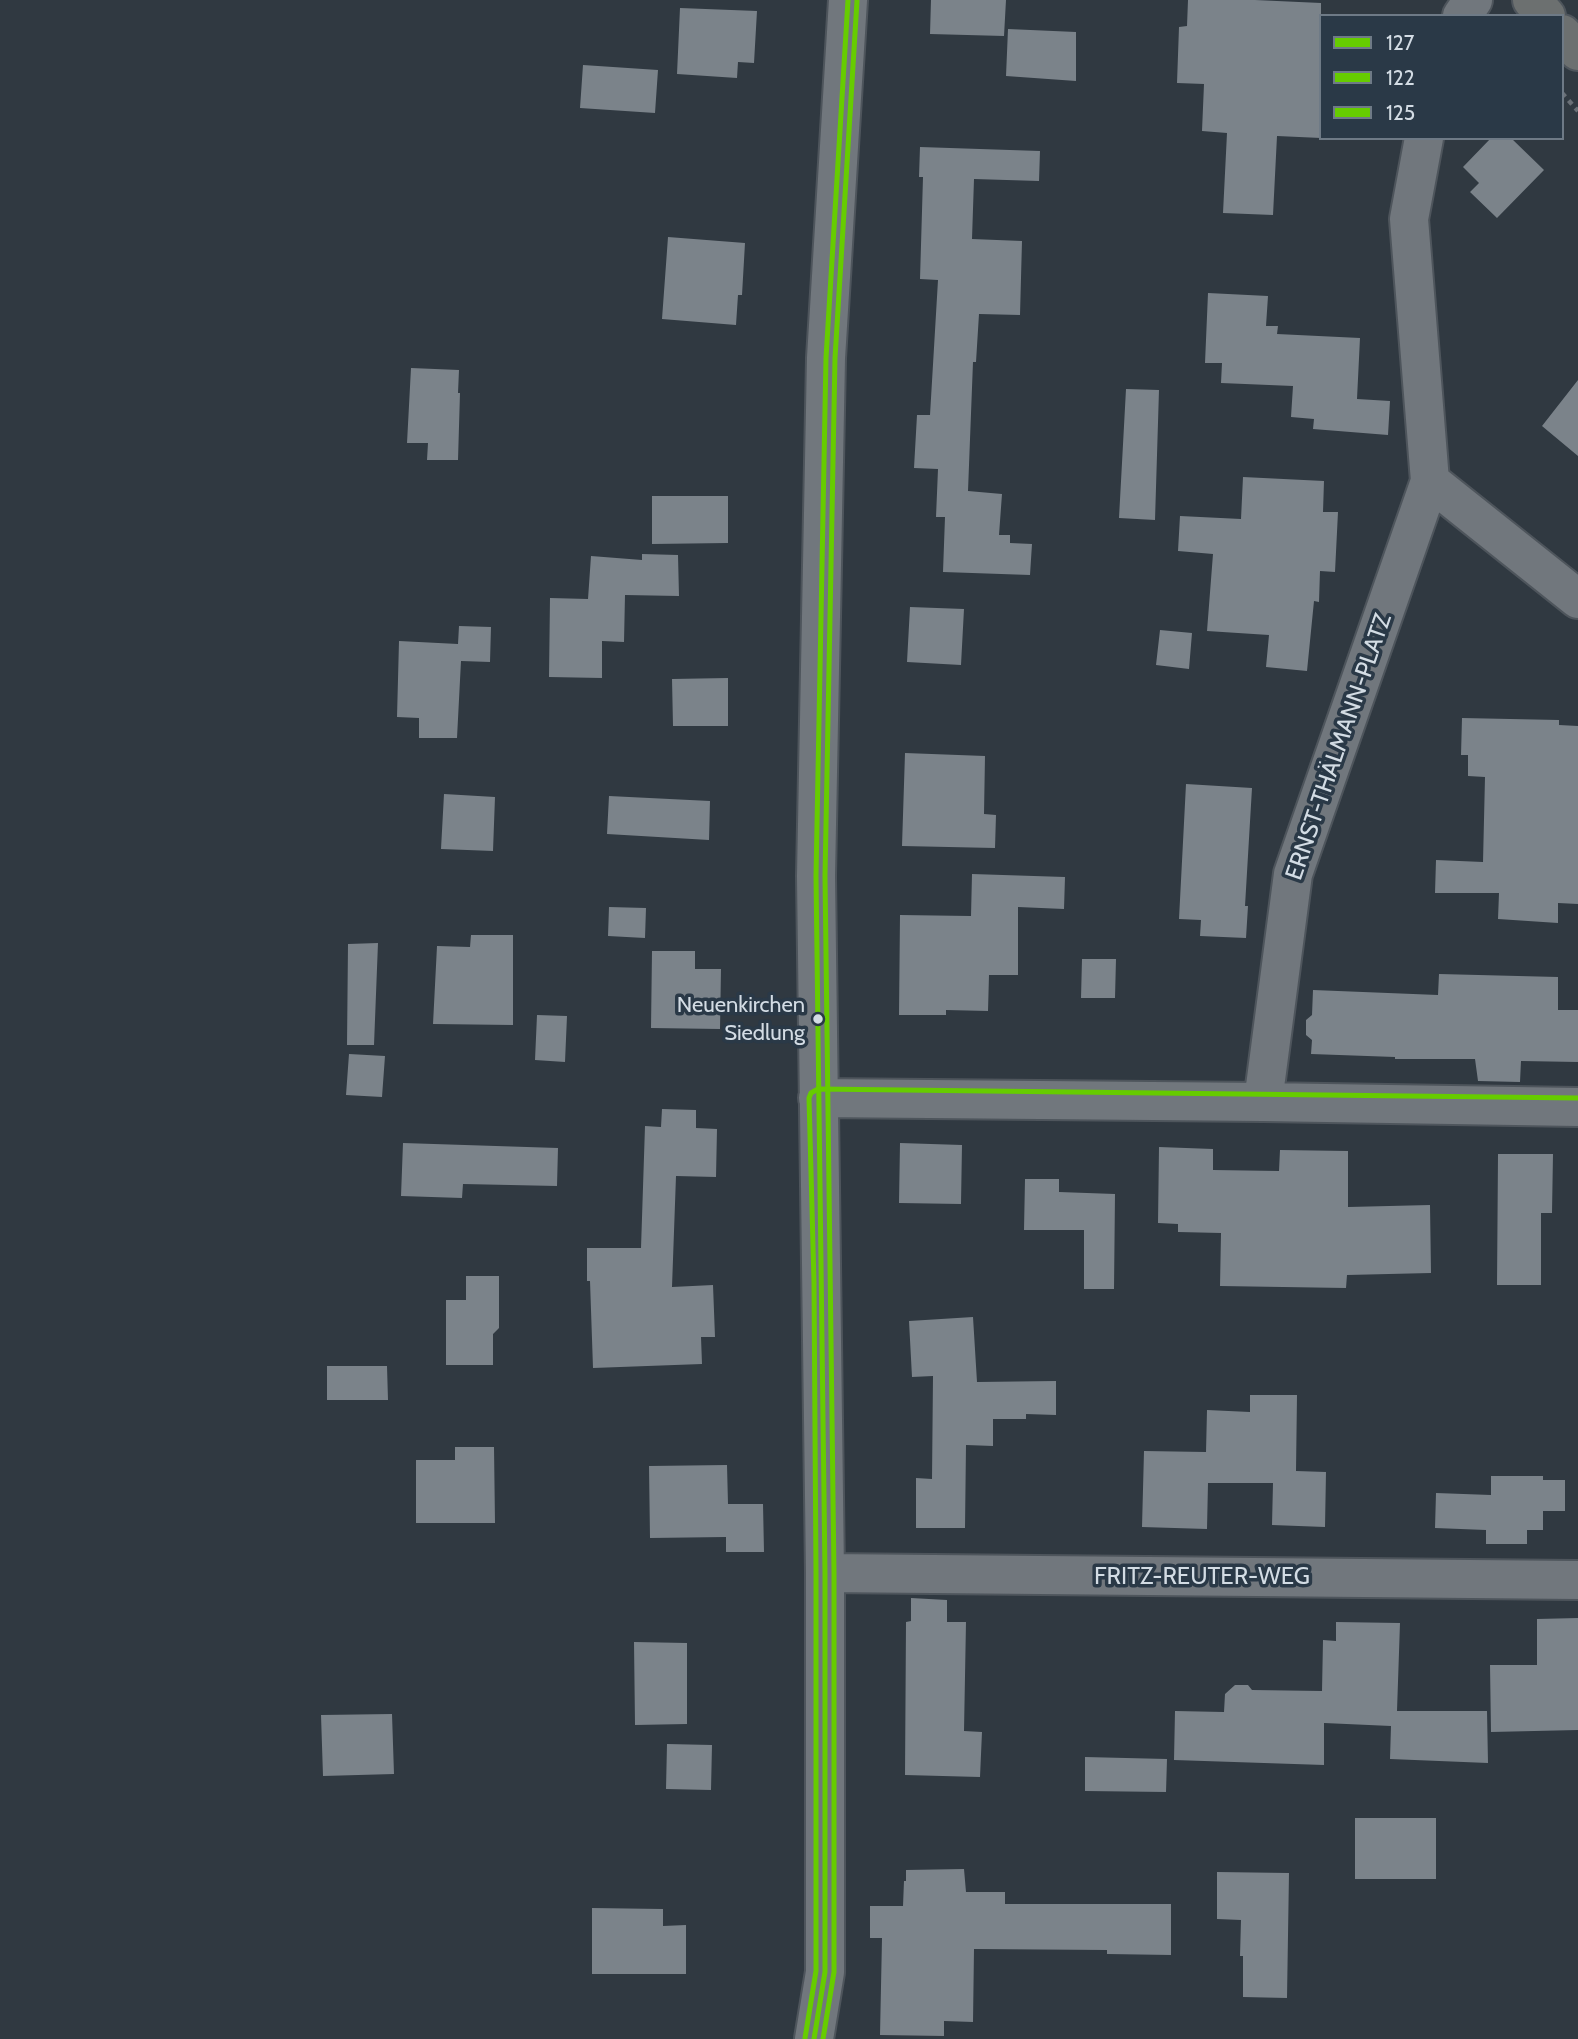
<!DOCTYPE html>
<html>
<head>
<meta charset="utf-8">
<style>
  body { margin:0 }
  #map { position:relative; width:1578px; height:2039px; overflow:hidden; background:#303941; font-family:Cabin,sans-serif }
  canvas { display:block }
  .legend { position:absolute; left:1319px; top:14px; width:245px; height:126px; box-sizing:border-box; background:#2a3947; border:2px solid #6e7a86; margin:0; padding:9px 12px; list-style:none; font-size:21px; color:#d3dce4 }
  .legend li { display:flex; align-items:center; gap:14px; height:35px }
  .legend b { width:35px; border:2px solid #6e7a86 }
</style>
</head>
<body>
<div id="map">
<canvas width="1578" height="2039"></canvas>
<ul class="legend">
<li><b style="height:9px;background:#6c0"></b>127</li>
<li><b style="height:9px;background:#6c0"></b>122</li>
<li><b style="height:9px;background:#6c0"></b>125</li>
</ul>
</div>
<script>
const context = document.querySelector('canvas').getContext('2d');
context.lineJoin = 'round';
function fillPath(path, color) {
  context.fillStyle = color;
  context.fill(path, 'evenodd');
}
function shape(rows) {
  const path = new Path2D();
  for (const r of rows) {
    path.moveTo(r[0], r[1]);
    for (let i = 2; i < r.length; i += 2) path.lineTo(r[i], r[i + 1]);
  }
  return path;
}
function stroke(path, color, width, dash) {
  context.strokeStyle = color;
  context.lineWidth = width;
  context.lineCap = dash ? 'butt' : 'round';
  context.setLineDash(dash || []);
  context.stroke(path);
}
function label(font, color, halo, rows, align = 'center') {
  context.font = font + ' Cabin,sans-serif';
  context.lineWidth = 7;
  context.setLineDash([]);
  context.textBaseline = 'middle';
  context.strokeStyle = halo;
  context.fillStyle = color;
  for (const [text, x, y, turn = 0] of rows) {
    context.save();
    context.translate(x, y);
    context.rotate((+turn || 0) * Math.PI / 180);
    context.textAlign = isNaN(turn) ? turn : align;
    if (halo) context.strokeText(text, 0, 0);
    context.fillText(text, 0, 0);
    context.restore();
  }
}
fillPath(shape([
  [931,0,1006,0,1004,36,930,34],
  [1188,0,1255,0,1321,3,1321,138,1277,136,1273,215,1223,213,1227,133,1202,131,1204,84,1177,83,1179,27,1187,26],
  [680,8,757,11,754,63,738,62,737,78,677,74],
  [1008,29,1076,32,1076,81,1006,76],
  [583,65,658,70,655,113,580,108],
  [1491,138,1511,138,1544,170,1497,218,1470,192,1479,183,1463,167],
  [920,147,1040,151,1039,181,974,179,972,239,1022,241,1020,315,979,314,976,362,973,362,968,491,1002,494,999,535,1010,535,1010,543,1032,544,1030,575,943,572,945,517,936,517,938,469,914,468,917,415,930,415,938,280,920,279,923,177,919,177],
  [668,237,745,243,742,295,738,295,736,325,662,319],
  [1208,293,1268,296,1266,326,1278,326,1277,334,1360,338,1357,399,1390,401,1388,435,1313,429,1314,419,1291,417,1293,386,1221,383,1222,363,1205,363],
  [411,368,459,370,458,393,460,393,458,460,427,460,428,443,407,443],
  [1578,380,1578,456,1542,426],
  [1126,389,1159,390,1155,520,1119,518],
  [1243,477,1324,481,1323,512,1338,512,1335,572,1320,571,1319,602,1314,601,1307,671,1266,667,1269,635,1207,631,1213,554,1178,551,1180,516,1241,519],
  [652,496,728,496,728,543,652,544],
  [642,554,678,555,679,596,625,595,624,642,602,641,602,678,549,677,550,598,588,599,591,556,642,560],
  [910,607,964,609,961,665,907,662],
  [459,626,491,627,490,662,461,661,457,738,419,738,419,718,397,717,399,641,458,644],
  [1160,630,1192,633,1189,669,1156,665],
  [728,678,728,726,673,726,672,679],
  [1462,718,1559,720,1559,725,1578,726,1578,904,1558,903,1558,923,1498,919,1499,893,1435,893,1436,860,1483,862,1485,777,1468,776,1468,755,1461,755],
  [905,753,985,756,984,814,996,815,995,848,902,846],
  [1186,784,1252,788,1245,906,1248,906,1246,938,1200,936,1201,920,1179,919],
  [444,794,495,797,493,851,441,849],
  [609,796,710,801,709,840,607,834],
  [972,874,1065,877,1064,909,1018,907,1018,975,989,975,988,1011,946,1010,946,1015,899,1015,900,915,971,916],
  [609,907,646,908,645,938,608,936],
  [471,935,513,935,513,1025,433,1024,437,946,470,947],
  [378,943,374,1045,347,1045,348,944],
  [652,951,695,951,695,969,721,969,720,1029,651,1028],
  [1082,959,1116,959,1115,998,1081,998],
  [1439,974,1558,977,1558,1010,1578,1010,1578,1062,1521,1061,1520,1082,1478,1081,1475,1059,1395,1059,1395,1057,1311,1054,1312,1040,1306,1035,1306,1020,1312,1015,1313,990,1438,995],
  [537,1015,567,1016,565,1062,535,1060],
  [349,1054,385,1056,382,1097,346,1095],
  [662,1109,696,1110,696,1128,717,1129,716,1177,676,1176,672,1287,713,1285,715,1337,701,1337,702,1364,593,1368,590,1281,587,1281,587,1248,641,1248,645,1126,661,1127],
  [403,1143,558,1148,557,1186,463,1184,462,1198,401,1196],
  [900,1143,962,1145,961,1204,899,1203],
  [1159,1147,1213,1149,1213,1170,1279,1171,1280,1150,1348,1151,1348,1207,1430,1205,1431,1273,1347,1275,1346,1288,1220,1286,1221,1233,1178,1232,1178,1224,1158,1223],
  [1498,1154,1553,1154,1552,1213,1541,1213,1541,1285,1497,1285],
  [1025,1179,1059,1179,1059,1192,1115,1194,1114,1289,1084,1289,1084,1230,1024,1230],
  [466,1276,499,1276,499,1328,493,1334,493,1365,446,1365,446,1300,466,1300],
  [973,1317,977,1382,1056,1381,1056,1415,1026,1414,1026,1419,993,1419,993,1446,966,1445,965,1528,916,1528,916,1478,932,1479,933,1376,912,1377,909,1321],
  [327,1366,387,1366,388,1400,327,1400],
  [1250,1395,1297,1395,1296,1471,1326,1472,1325,1527,1272,1525,1273,1483,1208,1483,1207,1529,1142,1527,1144,1451,1206,1452,1207,1410,1250,1412],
  [455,1447,494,1447,495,1523,416,1523,416,1460,455,1460],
  [727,1465,728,1504,763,1504,764,1552,726,1552,726,1537,650,1538,649,1466],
  [1491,1476,1543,1476,1543,1480,1565,1480,1565,1511,1543,1511,1543,1530,1527,1530,1527,1544,1486,1544,1486,1530,1435,1528,1436,1493,1491,1495],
  [911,1598,947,1600,947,1622,966,1622,964,1731,982,1732,980,1777,905,1775,906,1622,911,1621],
  [1578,1618,1578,1730,1491,1732,1490,1665,1537,1665,1537,1619],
  [1336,1622,1400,1623,1397,1711,1487,1711,1488,1763,1390,1759,1391,1726,1324,1723,1324,1765,1174,1760,1175,1711,1224,1712,1225,1694,1235,1685,1248,1685,1252,1690,1322,1691,1323,1640,1336,1641],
  [634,1642,687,1643,687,1724,635,1725],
  [392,1714,394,1774,323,1776,321,1715],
  [667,1744,712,1745,711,1790,666,1789],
  [1085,1757,1167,1759,1166,1792,1085,1791],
  [1355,1818,1436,1818,1436,1879,1355,1879],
  [964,1869,966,1892,1005,1892,1005,1904,1171,1904,1171,1955,1107,1954,1107,1950,974,1949,973,2022,944,2021,944,2036,880,2035,882,1938,870,1938,870,1906,903,1906,904,1881,906,1881,906,1870],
  [1217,1872,1289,1873,1287,1998,1243,1997,1243,1956,1240,1956,1241,1920,1217,1919],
  [592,1908,663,1909,663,1926,686,1925,686,1974,592,1974]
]), '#7b838a');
const minor = shape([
  [1462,16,1473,0],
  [1430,481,1578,599],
  [818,1098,1263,1102,1578,1107],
  [1263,1102,1293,874,1430,481,1409,219,1424,138],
  [825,1573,1578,1580],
  [814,2039,825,1972,825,1573,816,876,826,358,848,0]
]);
const major = shape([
  [1532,0,1546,16],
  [1562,34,1578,51]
]);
stroke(minor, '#4e555c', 42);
stroke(major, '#4e555c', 42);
stroke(shape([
  [1562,93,1578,111]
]), '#6a7077', 4.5, [5, 5]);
stroke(minor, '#71777d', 38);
stroke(major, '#6c7070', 38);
stroke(shape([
  [814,2039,825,1972,825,1573,816,876,826,358,848,0]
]), '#6c0', 5);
stroke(shape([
  [823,2039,834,1972,834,1573,825,876,835,358,857,1]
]), '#6c0', 5);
stroke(shape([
  [805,2038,816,1971,816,1573,814,1282,809,1098,811,1093,818,1089,1578,1098]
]), '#6c0', 5);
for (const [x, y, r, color] of [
  [818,1019,6,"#d3dce4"]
]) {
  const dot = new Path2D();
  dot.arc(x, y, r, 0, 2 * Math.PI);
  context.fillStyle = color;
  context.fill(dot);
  stroke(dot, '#2a3947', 2.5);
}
label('22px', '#d3dce4', '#2a3947', [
  ["Neuenkirchen",805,1006],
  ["Siedlung",805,1034]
], 'right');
label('24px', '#d3dce4', '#2a3947', [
  ["ERNST-THÄLMANN-PLATZ",1339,747,-71],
  ["FRITZ-REUTER-WEG",1202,1577]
]);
</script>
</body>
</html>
